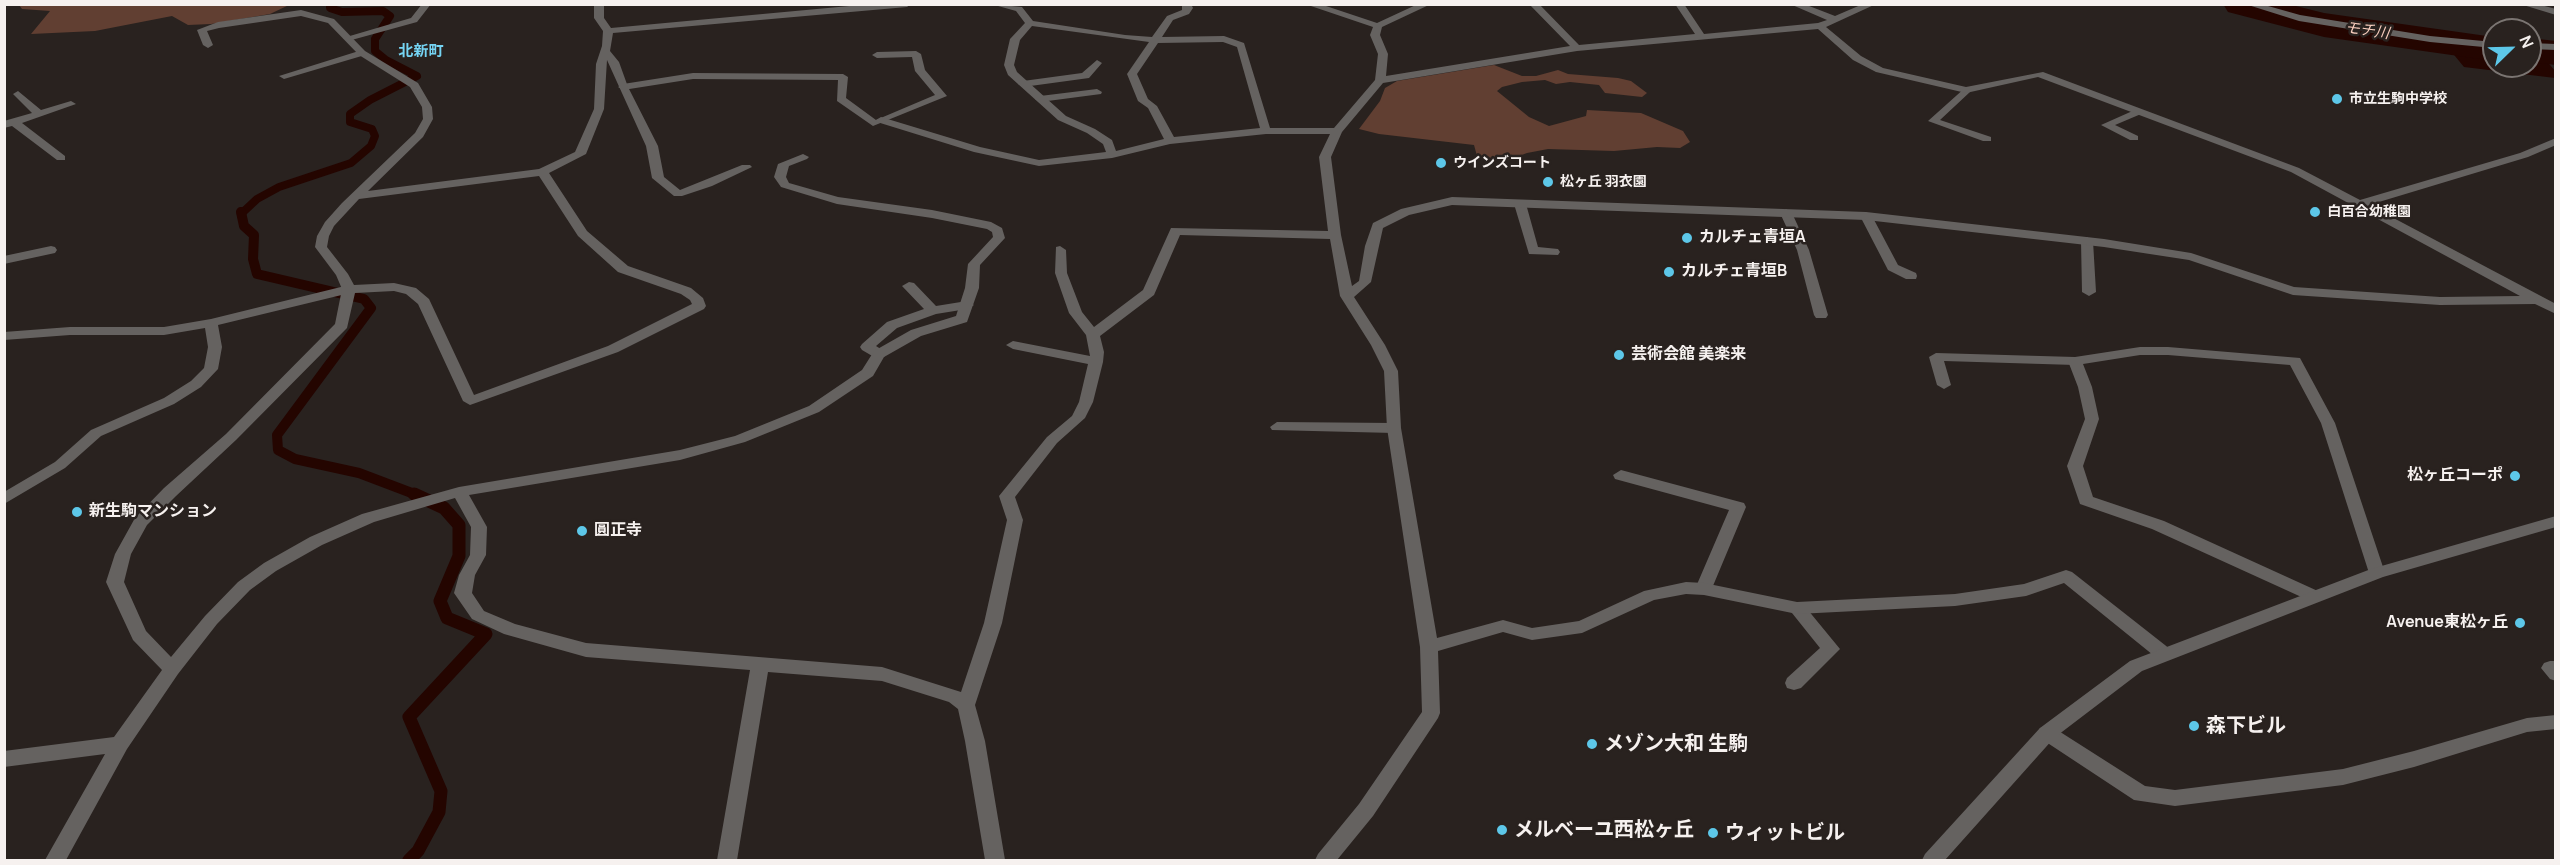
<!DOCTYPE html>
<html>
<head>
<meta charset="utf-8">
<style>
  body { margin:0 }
  #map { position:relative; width:2560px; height:865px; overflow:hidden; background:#29221f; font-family:Manrope,sans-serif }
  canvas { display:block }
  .frame { position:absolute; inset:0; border:6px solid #f6f1ef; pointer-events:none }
  .north { position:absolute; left:2482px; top:18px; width:60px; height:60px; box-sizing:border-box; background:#29221f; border:2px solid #7b7572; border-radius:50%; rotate:67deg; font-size:16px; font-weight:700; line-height:24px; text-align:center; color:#f6f1ef }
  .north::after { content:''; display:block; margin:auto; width:21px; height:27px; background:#5dc7e8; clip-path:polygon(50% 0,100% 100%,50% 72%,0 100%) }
</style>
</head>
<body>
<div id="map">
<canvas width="2560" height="865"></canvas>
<div class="frame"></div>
<div class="north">N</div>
</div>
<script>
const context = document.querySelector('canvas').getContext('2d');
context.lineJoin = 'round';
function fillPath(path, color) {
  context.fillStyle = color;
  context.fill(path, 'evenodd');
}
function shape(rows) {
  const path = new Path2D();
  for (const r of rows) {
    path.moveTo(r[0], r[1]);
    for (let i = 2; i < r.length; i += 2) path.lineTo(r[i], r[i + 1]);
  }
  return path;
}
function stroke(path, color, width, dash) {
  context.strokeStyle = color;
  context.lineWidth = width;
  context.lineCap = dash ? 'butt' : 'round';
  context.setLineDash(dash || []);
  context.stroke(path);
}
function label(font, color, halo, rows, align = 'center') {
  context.font = font + ' Manrope,"Noto Sans JP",sans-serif';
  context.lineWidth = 5;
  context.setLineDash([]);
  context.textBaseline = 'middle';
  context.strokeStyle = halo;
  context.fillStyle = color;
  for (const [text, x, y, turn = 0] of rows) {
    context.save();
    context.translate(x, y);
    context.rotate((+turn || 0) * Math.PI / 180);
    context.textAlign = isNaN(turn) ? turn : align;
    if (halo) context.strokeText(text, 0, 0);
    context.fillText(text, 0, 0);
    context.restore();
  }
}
fillPath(shape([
  [19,5,289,5,270,14,211,24,188,25,172,16,95,31,31,34,50,11,22,9],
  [1494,65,1522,76,1536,76,1558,70,1568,74,1618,78,1631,81,1647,93,1642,97,1605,93,1599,85,1570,82,1556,84,1545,80,1522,82,1502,87,1497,91,1529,117,1549,126,1586,116,1587,110,1641,113,1683,131,1690,142,1680,148,1657,147,1614,151,1548,149,1527,153,1508,160,1477,156,1474,145,1379,134,1359,129,1380,101,1385,88,1397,81]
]), '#613f32');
fillPath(shape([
  [2450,50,2494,55,2494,66,2530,66,2530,59,2546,60,2555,71,2555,78,2464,67]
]), '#240500');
stroke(shape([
  [241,214,257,199,279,187,351,163,371,146,375,136,372,129,350,122,350,114,370,100,417,76,386,60,375,51,375,39,390,16,383,11,342,12,330,8,330,4]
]), '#240500', 8);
stroke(shape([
  [241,212,244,226,254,235,253,259,257,274,364,299,371,308,277,435,278,450,295,459,359,473,417,495]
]), '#240500', 10);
stroke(shape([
  [409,860,418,851,439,812,441,791,409,717,486,634,447,618,440,601,459,556,459,525,444,508,414,494]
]), '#240500', 13);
fillPath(shape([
  [2223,4,2288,4,2324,13,2494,37,2494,61,2324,37,2228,12,2223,4],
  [2530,38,2556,41,2556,65,2530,62,2530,38]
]), '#240500');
fillPath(shape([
  [422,4,431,4,417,22,348,41,343,38,411,18,422,4],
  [2245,4,2261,4,2300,15,2430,36,2494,42,2494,48,2430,42,2299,21,2245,4],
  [2530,43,2556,44,2556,50,2530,49,2530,43],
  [362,50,367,53,365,55,284,79,279,76,362,50],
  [916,51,921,54,925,70,947,96,873,126,837,101,838,80,693,79,623,90,618,87,623,84,693,73,843,74,848,77,846,98,876,120,935,95,915,71,912,57,877,58,872,55,877,52,916,51],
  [1097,60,1102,63,1089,78,1023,87,1018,84,1023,81,1082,73,1097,60],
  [1966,87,1971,90,1970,92,1940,120,1991,137,1991,141,1983,141,1928,121,1966,87],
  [1097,89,1102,92,1101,94,1040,102,1035,99,1040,96,1097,89],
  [2137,109,2142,112,2141,114,2115,125,2138,136,2138,140,2130,140,2101,125,2137,109],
  [1520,200,1526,204,1538,247,1558,249,1560,252,1558,255,1529,254,1514,204,1520,200],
  [1786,209,1792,213,1809,250,1828,315,1826,318,1816,318,1814,315,1797,250,1780,213,1786,209],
  [1866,212,1872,216,1898,265,1916,273,1917,276,1916,279,1906,279,1888,270,1860,216,1866,212],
  [2087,237,2093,241,2096,292,2089,296,2082,292,2081,241,2087,237],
  [51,246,55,247,57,250,55,253,4,264,4,256,51,246],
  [909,282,914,283,936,306,967,301,974,305,967,309,936,314,897,328,876,346,884,351,886,354,884,357,874,357,862,350,860,347,862,344,887,322,924,309,902,286,909,282],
  [349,285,356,289,354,292,218,325,222,347,218,369,201,387,174,404,101,436,65,468,4,504,4,492,55,462,91,430,164,398,191,381,204,368,208,347,205,328,164,335,70,335,4,340,4,332,70,327,164,327,211,319,349,285],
  [1936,353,2075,357,2082,361,2075,365,1944,361,1951,385,1944,389,1937,385,1929,357,1936,353],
  [1277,422,1394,423,1401,428,1394,433,1272,430,1270,427,1277,422],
  [1621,470,1744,503,1746,507,1710,593,1698,593,1695,589,1729,510,1615,479,1613,475,1621,470],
  [1797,602,1803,604,1840,649,1801,688,1794,690,1787,688,1785,683,1787,678,1820,648,1788,608,1791,604,1797,602]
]), '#656260');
fillPath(shape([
  [594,4,604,4,604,18,611,28,871,4,911,4,907,7,613,33,610,51,619,62,628,87,658,146,664,177,680,190,742,165,750,165,752,167,712,186,682,196,674,196,652,178,646,146,607,60,604,109,586,154,549,173,587,231,628,266,691,288,703,298,706,306,704,309,618,352,470,405,463,401,418,304,406,294,394,291,355,293,347,328,236,440,176,496,147,525,131,554,124,582,146,631,171,657,205,616,238,582,264,563,310,537,362,514,459,487,680,450,735,436,809,406,862,370,874,351,911,330,956,316,965,288,968,264,993,237,992,232,987,229,932,218,837,204,781,187,774,177,778,164,803,154,809,157,807,159,789,166,786,177,789,183,838,197,932,210,991,222,1002,228,1005,238,980,265,979,288,967,322,921,336,884,357,873,376,819,412,745,442,680,460,469,495,487,527,486,555,475,575,472,593,484,611,515,624,586,643,882,667,961,692,984,623,1007,520,999,496,1047,437,1072,416,1079,402,1088,364,1013,349,1006,345,1013,341,1090,356,1086,335,1069,313,1055,273,1056,247,1060,246,1066,250,1067,273,1082,312,1094,327,1143,290,1171,228,1328,231,1319,157,1330,134,1266,134,1170,144,1112,158,1039,166,974,152,877,122,876,120,881,117,980,147,1039,160,1106,152,1103,144,1087,133,1058,120,1008,75,1004,65,1010,39,1025,23,1016,11,991,4,1022,7,1033,21,1125,35,1152,37,1167,16,1182,10,1182,4,1191,4,1193,8,1189,14,1173,20,1162,37,1224,36,1244,43,1270,128,1334,128,1375,80,1378,54,1370,35,1373,27,1305,4,1320,4,1377,23,1418,4,1431,4,1382,27,1380,35,1388,54,1386,76,1570,46,1529,4,1539,4,1579,45,1695,34,1675,4,1684,4,1704,34,1818,23,1827,20,1790,4,1804,4,1835,16,1863,4,1876,4,1826,27,1861,56,1883,68,1966,87,2043,72,2299,168,2360,200,2520,153,2556,138,2556,145,2528,157,2369,205,2556,304,2556,314,2535,304,2440,305,2293,295,2189,260,2104,247,1866,220,1452,205,1409,215,1383,228,1371,282,1354,297,1385,345,1398,371,1401,428,1437,638,1503,620,1532,628,1579,621,1644,591,1686,582,1704,583,1797,602,1955,594,2024,584,2066,570,2072,572,2170,649,2173,654,2170,659,2164,661,2158,659,2064,583,2026,596,1955,606,1797,614,1704,595,1686,594,1654,600,1582,633,1532,640,1503,632,1438,651,1440,713,1438,718,1373,816,1337,860,1315,860,1318,854,1359,804,1422,712,1420,647,1387,428,1384,371,1371,345,1340,296,1330,239,1180,235,1154,295,1100,336,1104,352,1103,362,1093,402,1085,418,1057,443,1015,497,1023,520,1002,623,975,705,985,741,1005,860,985,860,965,741,958,709,949,702,882,681,768,672,737,860,717,860,750,670,586,657,504,634,472,619,454,593,459,575,470,555,471,527,455,498,374,522,322,545,276,571,250,590,217,624,178,674,127,749,66,860,45,860,105,754,4,767,4,751,114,737,162,670,133,640,106,582,115,554,135,518,164,488,226,434,335,324,342,289,336,275,315,247,317,236,325,222,342,203,415,133,423,119,422,107,410,87,359,55,328,23,301,16,219,28,207,31,213,45,208,48,203,45,197,30,218,22,301,10,334,19,365,51,418,83,432,107,433,119,423,137,368,191,539,169,575,152,594,109,596,64,602,46,603,31,594,18,594,4],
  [1032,26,1149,42,1127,74,1138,101,1148,108,1164,139,1116,151,1112,140,1095,129,1066,116,1017,72,1014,65,1020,40,1032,26],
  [1818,29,1853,60,1876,72,1966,93,2038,77,2291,172,2520,296,2440,297,2294,287,2191,253,2104,239,1866,212,1452,197,1401,209,1373,223,1365,246,1359,281,1352,286,1341,235,1331,157,1342,132,1383,83,1577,51,1818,29],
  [1223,42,1237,47,1260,128,1174,137,1157,106,1148,99,1137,74,1158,43,1223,42],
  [539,176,578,236,618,272,681,294,690,300,692,304,608,346,474,395,429,299,416,288,394,283,354,285,348,274,327,247,329,236,334,226,359,199,539,176],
  [2520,4,2537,4,2556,9,2556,15,2520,4],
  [18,91,41,110,71,101,76,104,22,123,65,156,65,160,57,160,12,126,4,128,4,121,32,113,13,94,18,91],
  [2140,347,2168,347,2300,358,2335,423,2385,573,2383,577,2371,577,2369,573,2321,423,2290,365,2168,355,2140,355,2083,364,2092,387,2099,419,2083,466,2093,497,2164,521,2320,592,2323,596,2320,600,2308,600,2152,529,2080,504,2067,466,2085,419,2078,387,2068,361,2075,357,2140,347],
  [2550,661,2556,661,2556,681,2550,679,2541,668,2544,663,2550,661],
  [2556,715,2556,729,2527,732,2414,767,2343,785,2175,806,2134,800,2040,738,2037,733,2040,728,2047,726,2054,728,2145,786,2175,790,2343,769,2414,751,2527,718,2556,715]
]), '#656260');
fillPath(shape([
  [2556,516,2556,527,2383,577,2142,671,2054,738,1945,860,1922,860,1925,854,2040,728,2130,661,2371,569,2556,516]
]), '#656260');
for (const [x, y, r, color] of [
  [2337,99,6,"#5dc7e8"],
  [1441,163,6,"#5dc7e8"],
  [1548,182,6,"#5dc7e8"],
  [2315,212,6,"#5dc7e8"],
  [1687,238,6,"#5dc7e8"],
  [1669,272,6,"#5dc7e8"],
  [1619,355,6,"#5dc7e8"],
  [2515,476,6,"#5dc7e8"],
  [77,512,6,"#5dc7e8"],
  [582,531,6,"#5dc7e8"],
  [2520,623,6,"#5dc7e8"],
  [2194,726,6,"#5dc7e8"],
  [1592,744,6,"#5dc7e8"],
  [1502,830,6,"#5dc7e8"],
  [1713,833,6,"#5dc7e8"]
]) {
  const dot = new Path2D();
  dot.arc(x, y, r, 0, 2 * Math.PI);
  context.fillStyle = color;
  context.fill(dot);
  stroke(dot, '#29221f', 2);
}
label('bold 14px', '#f6f1ef', '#29221f', [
  ["市立生駒中学校",2349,99],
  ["ウインズコート",1453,163],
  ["松ヶ丘 羽衣園",1560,182],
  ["白百合幼稚園",2327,212]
], 'left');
label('italic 15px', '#f8cdbd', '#29221f', [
  ["モチ川",2367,31,8]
]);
label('bold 15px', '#75d4f3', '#29221f', [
  ["北新町",421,52]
]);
label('bold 16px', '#f6f1ef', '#29221f', [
  ["カルチェ青垣A",1699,238],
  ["カルチェ青垣B",1681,272],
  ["芸術会館 美楽来",1631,355],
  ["松ヶ丘コーポ",2503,476,"right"],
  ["新生駒マンション",89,512],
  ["圓正寺",594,531],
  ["Avenue東松ヶ丘",2508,623,"right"]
], 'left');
label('bold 20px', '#f6f1ef', '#29221f', [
  ["森下ビル",2206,726],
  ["メゾン大和 生駒",1604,744],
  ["メルベーユ西松ヶ丘",1514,830],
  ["ウィットビル",1725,833]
], 'left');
</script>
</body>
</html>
